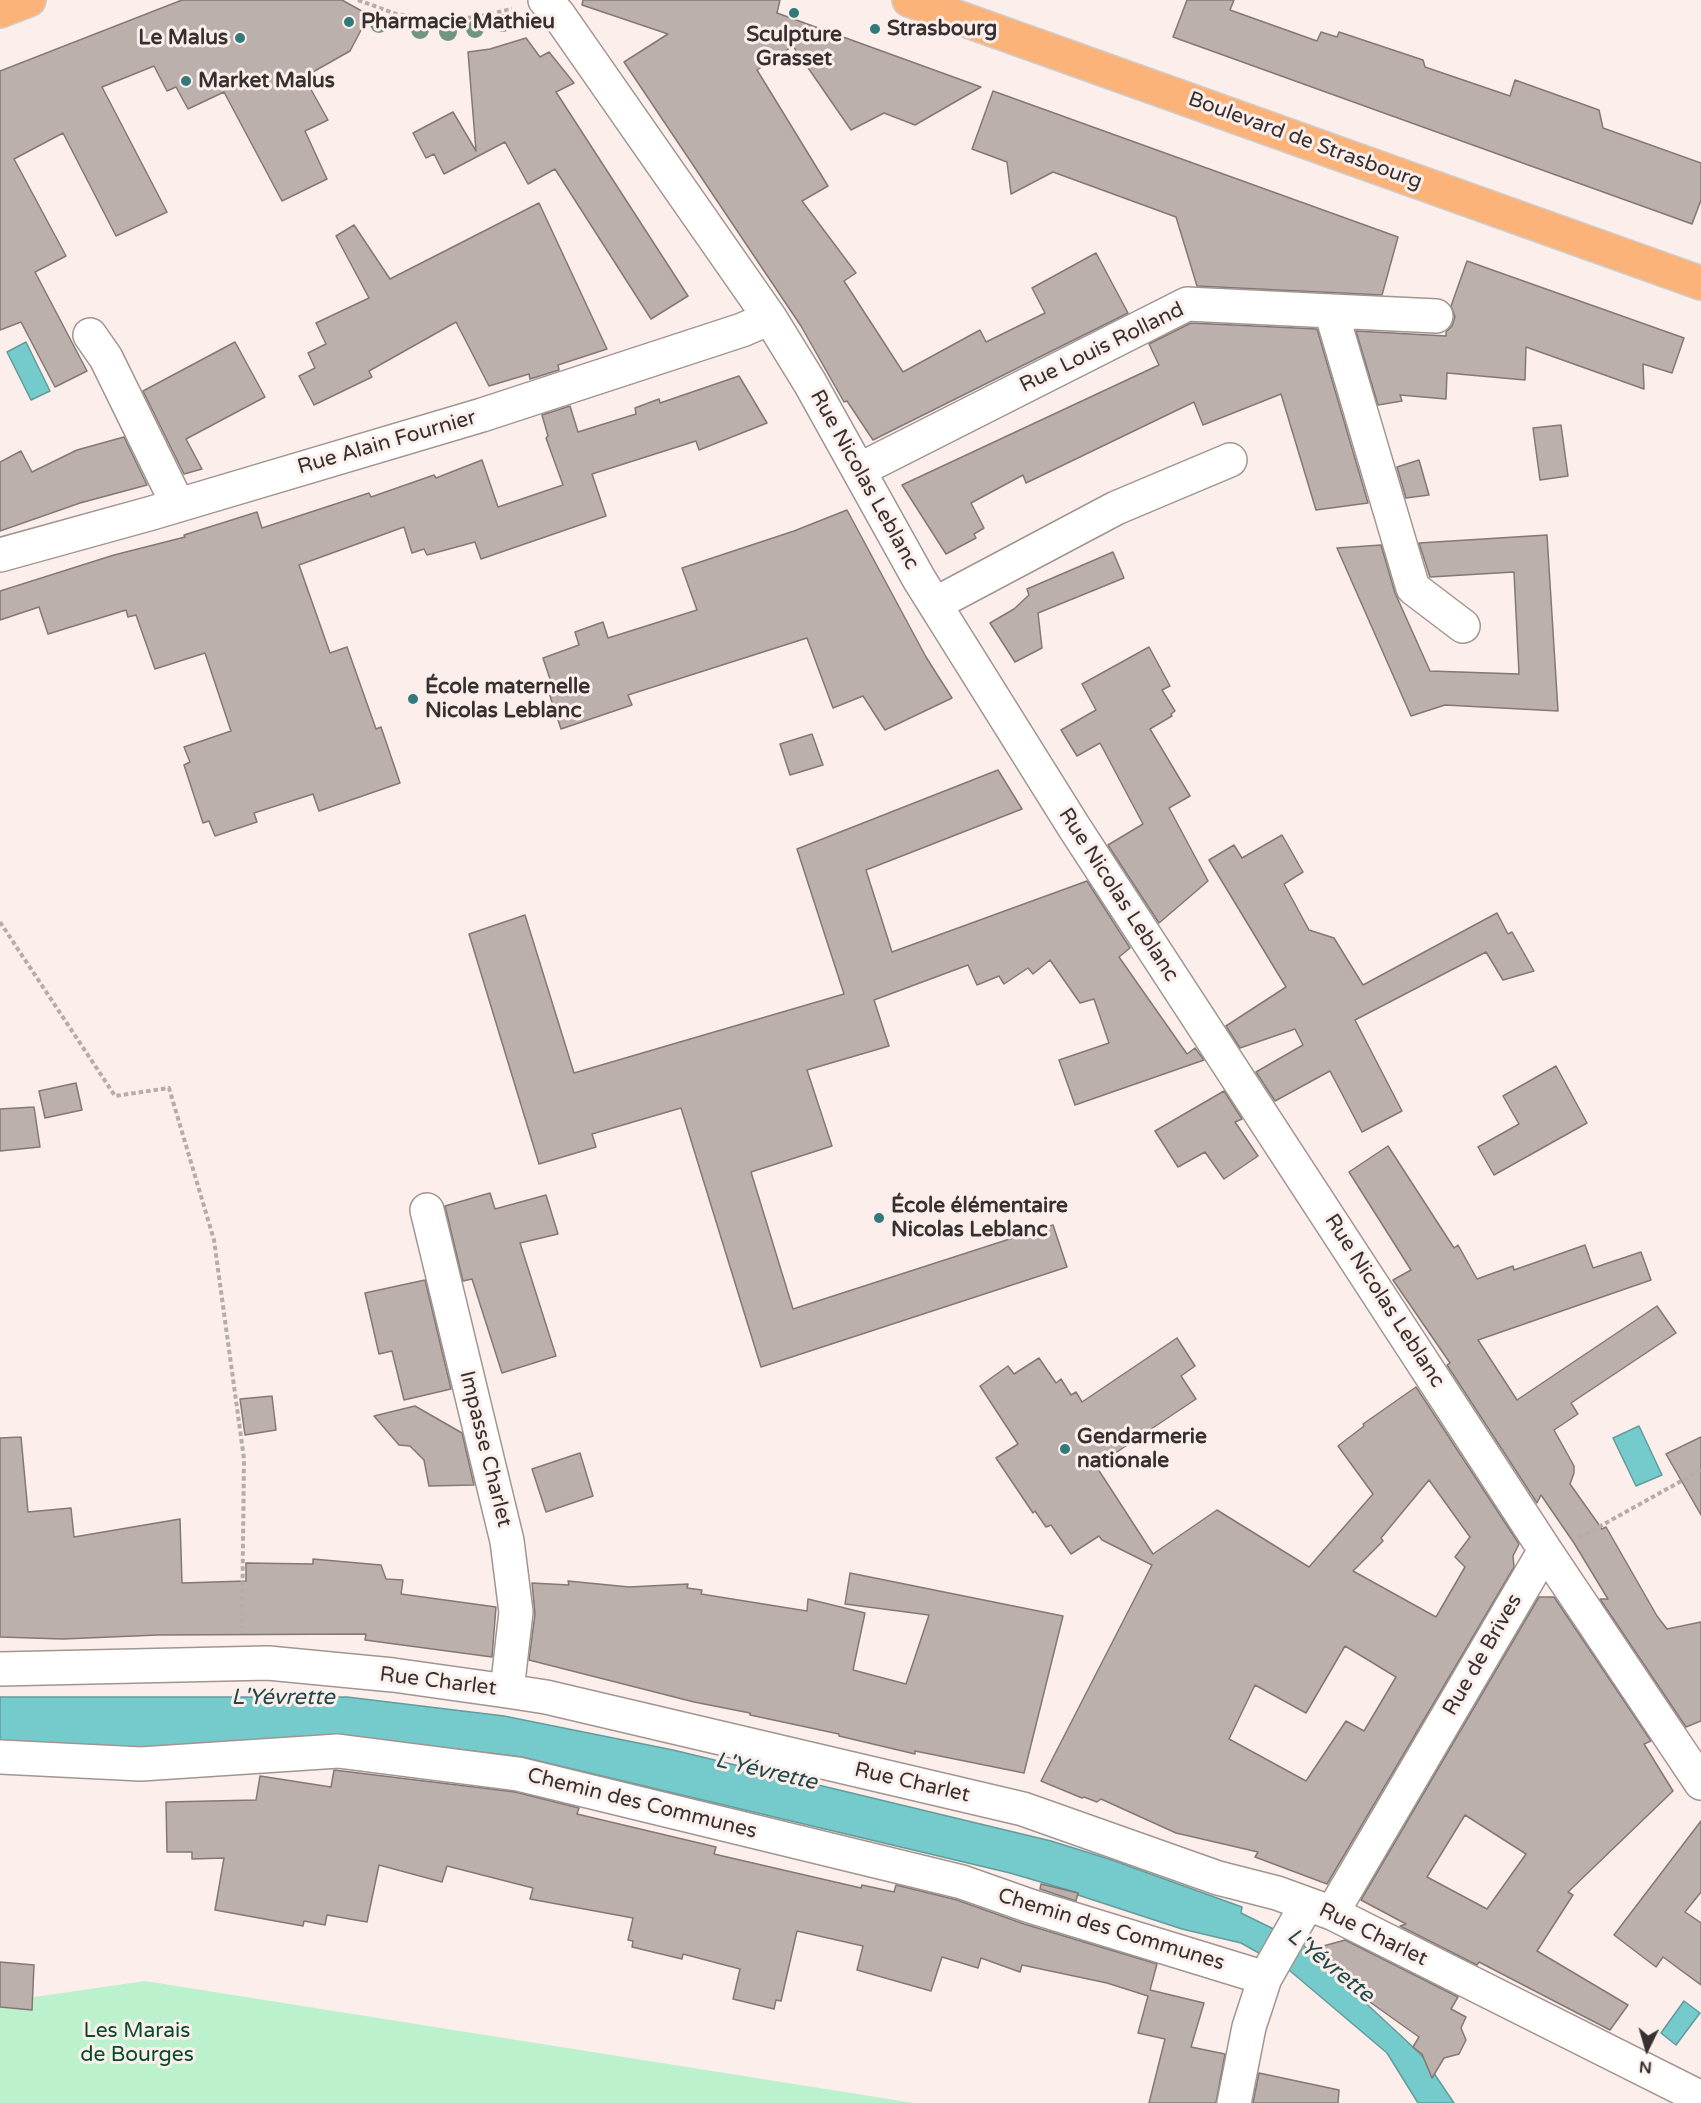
<!DOCTYPE html>
<html>
<head>
<meta charset="utf-8">
<style>
  body { margin:0 }
  #map { position:relative; width:1701px; height:2103px; overflow:hidden; background:#fcefeb; font-family:"Varela Round",sans-serif }
  canvas { display:block }
  .north { position:absolute; left:1617px; top:2019px; width:60px; height:60px; -webkit-text-stroke:4px #fcefeb; paint-order:stroke; rotate:185deg; font-size:16px; font-weight:700; line-height:24px; text-align:center; color:#363130 }
  .north::after { content:''; display:block; margin:auto; width:21px; height:27px; background:#363130; clip-path:polygon(50% 0,100% 100%,50% 72%,0 100%) }
</style>
</head>
<body>
<div id="map">
<canvas width="1701" height="2103"></canvas>
<div class="north">N</div>
</div>
<script>
const context = document.querySelector('canvas').getContext('2d');
context.lineJoin = 'round';
function fillPath(path, color) {
  context.fillStyle = color;
  context.fill(path, 'evenodd');
}
function shape(rows) {
  const path = new Path2D();
  for (const r of rows) {
    path.moveTo(r[0], r[1]);
    for (let i = 2; i < r.length; i += 2) path.lineTo(r[i], r[i + 1]);
  }
  return path;
}
function stroke(path, color, width, dash) {
  context.strokeStyle = color;
  context.lineWidth = width;
  context.lineCap = dash ? 'butt' : 'round';
  context.setLineDash(dash || []);
  context.stroke(path);
}
function label(font, color, halo, rows, align = 'center') {
  context.font = font + ' "Varela Round",sans-serif';
  context.lineWidth = 6;
  context.setLineDash([]);
  context.textBaseline = 'middle';
  context.strokeStyle = halo;
  context.fillStyle = color;
  for (const [text, x, y, turn = 0] of rows) {
    context.save();
    context.translate(x, y);
    context.rotate((+turn || 0) * Math.PI / 180);
    context.textAlign = isNaN(turn) ? turn : align;
    if (halo) context.strokeText(text, 0, 0);
    context.fillText(text, 0, 0);
    context.restore();
  }
}
fillPath(shape([
  [145,1981,914,2103,0,2103,0,2002]
]), '#bcf1ce');
const water = shape([
  [26,342,50,391,31,400,7,352,26,342],
  [1639,1426,1662,1475,1636,1486,1613,1438,1639,1426],
  [0,1697,347,1697,504,1716,673,1750,1051,1841,1109,1859,1242,1907,1241,1913,1300,1942,1413,2047,1423,2057,1454,2103,1418,2103,1387,2053,1289,1970,1241,1943,1182,1929,1078,1895,1078,1893,1010,1873,522,1757,371,1739,121,1750,0,1745,0,1697],
  [1684,2001,1700,2013,1676,2045,1661,2033,1684,2001]
]);
fillPath(water, '#75cacb');
stroke(water, '#629c9c', 1.5);
const building = shape([
  [182,0,342,0,369,15,350,51,304,77,328,120,305,131,327,179,282,201,224,92,188,109,176,87,167,91,154,66,102,87,167,212,116,236,63,133,14,159,66,256,35,272,87,371,55,387,21,322,0,330,0,71,182,0],
  [583,0,780,0,777,13,981,87,915,125,884,113,851,130,793,46,757,70,828,186,802,201,856,273,844,281,903,372,980,330,986,342,1045,313,1032,288,1096,253,1128,313,873,440,847,401,844,402,801,326,624,62,668,34,582,5,583,0],
  [1187,0,1234,0,1230,10,1317,41,1321,32,1337,37,1339,32,1423,60,1425,67,1510,96,1515,80,1599,110,1603,128,1701,163,1701,200,1692,224,1173,37,1187,0],
  [526,38,540,57,549,52,574,83,556,92,688,296,651,319,555,169,528,184,505,142,444,174,434,154,426,158,413,133,453,112,476,151,468,52,490,49,526,38],
  [993,91,1398,237,1382,295,1197,286,1176,217,1053,172,1011,194,1007,162,972,149,993,91],
  [539,203,607,349,558,365,559,370,530,379,529,374,489,386,456,322,369,371,372,377,314,405,299,376,315,368,308,353,326,344,316,323,369,298,336,236,354,225,390,279,539,203],
  [1467,261,1684,338,1672,373,1643,364,1644,389,1526,347,1525,380,1447,373,1446,399,1400,395,1402,401,1378,405,1356,331,1446,336,1446,332,1452,326,1455,317,1451,306,1467,261],
  [1191,323,1317,329,1368,503,1316,510,1281,394,1203,425,1194,402,1026,483,1023,475,971,503,984,528,974,534,976,538,946,554,902,485,1159,365,1149,344,1191,323],
  [235,342,265,397,186,439,202,469,184,474,143,391,235,342],
  [739,376,767,423,699,450,696,441,592,474,606,516,481,559,475,542,427,555,424,549,412,553,404,527,299,565,330,653,347,647,376,729,381,727,400,783,319,811,313,794,254,813,257,822,215,836,209,821,203,823,184,765,190,762,184,747,231,731,205,653,155,669,136,615,128,617,126,610,48,634,39,607,0,620,0,591,114,555,185,537,184,535,257,512,262,528,369,493,371,497,434,475,436,478,482,460,498,507,563,485,546,438,548,436,542,415,570,406,578,432,636,414,635,408,659,399,660,403,739,376],
  [1561,425,1568,476,1540,480,1533,428,1561,425],
  [124,437,147,485,80,503,0,531,0,462,21,451,32,472,77,450,124,437],
  [1419,460,1429,495,1406,498,1397,467,1419,460],
  [847,510,926,657,952,698,885,730,863,696,833,708,807,638,628,695,632,705,561,729,548,690,551,689,549,682,551,682,543,658,579,645,575,632,603,622,608,638,697,610,682,568,794,531,847,510],
  [1547,535,1558,711,1445,705,1411,716,1337,548,1381,545,1395,593,1430,671,1519,674,1514,572,1430,577,1419,543,1547,535],
  [1113,552,1124,578,1038,613,1042,648,1015,662,990,623,1014,609,1029,595,1027,589,1113,552],
  [1149,647,1170,686,1162,690,1175,711,1171,714,1172,716,1150,729,1190,796,1169,808,1208,881,1159,923,1108,845,1143,824,1100,743,1077,756,1061,730,1096,710,1082,684,1149,647],
  [812,734,823,765,790,775,780,744,812,734],
  [998,770,1022,809,866,870,892,952,1087,881,1130,948,1119,957,1187,1054,1195,1048,1204,1060,1075,1105,1059,1060,1109,1043,1094,999,1080,1003,1050,960,1033,974,1028,968,1004,984,999,976,977,985,968,965,874,1000,889,1046,807,1070,832,1146,751,1172,793,1309,1053,1225,1067,1267,761,1367,681,1108,592,1134,596,1147,539,1164,469,934,525,915,574,1073,844,994,797,849,998,770],
  [1282,835,1303,872,1284,884,1309,930,1334,938,1363,985,1497,913,1508,934,1512,932,1534,971,1503,980,1486,952,1355,1020,1402,1111,1362,1132,1330,1071,1275,1101,1256,1072,1303,1045,1295,1029,1240,1048,1226,1026,1286,987,1209,860,1234,845,1242,858,1282,835],
  [1556,1066,1587,1123,1494,1175,1478,1147,1519,1124,1503,1096,1556,1066],
  [76,1083,82,1110,45,1118,39,1091,76,1083],
  [1224,1091,1242,1119,1235,1122,1258,1156,1224,1179,1205,1152,1178,1167,1155,1131,1224,1091],
  [34,1107,40,1147,0,1151,0,1109,34,1107],
  [1388,1146,1454,1248,1458,1245,1477,1279,1513,1266,1514,1270,1585,1245,1593,1268,1641,1252,1651,1280,1478,1340,1517,1400,1657,1306,1676,1333,1571,1403,1578,1414,1554,1430,1574,1466,1574,1473,1570,1484,1602,1529,1606,1527,1657,1616,1667,1629,1701,1622,1701,1721,1686,1727,1600,1599,1608,1599,1574,1543,1541,1495,1537,1503,1447,1365,1450,1363,1393,1280,1411,1270,1349,1172,1388,1146],
  [490,1193,495,1209,546,1195,558,1234,520,1243,556,1356,502,1373,472,1279,463,1281,445,1206,490,1193],
  [425,1280,451,1389,404,1400,392,1351,379,1354,365,1293,425,1280],
  [1177,1338,1195,1366,1181,1376,1196,1399,1096,1466,1153,1554,1217,1510,1309,1567,1373,1494,1338,1446,1364,1426,1363,1424,1416,1387,1519,1544,1513,1556,1514,1567,1327,1884,1255,1857,1258,1852,1176,1833,1101,1799,1097,1802,1084,1797,1082,1798,1041,1781,1152,1565,1102,1540,1099,1536,1071,1554,1051,1525,1046,1527,1035,1511,1033,1513,996,1458,1018,1444,980,1386,1008,1366,1014,1374,1039,1358,1056,1383,1061,1379,1071,1395,1076,1392,1082,1402,1177,1338],
  [1429,1480,1470,1537,1455,1557,1465,1567,1436,1617,1353,1571,1383,1541,1381,1538,1429,1480],
  [1345,1646,1396,1677,1364,1731,1346,1721,1306,1781,1229,1739,1255,1685,1306,1713,1345,1646],
  [272,1396,276,1430,245,1435,240,1399,272,1396],
  [415,1406,462,1433,474,1485,429,1486,424,1460,410,1446,399,1445,374,1416,415,1406],
  [21,1437,28,1512,71,1508,74,1537,180,1519,182,1583,246,1581,246,1563,313,1564,313,1559,381,1565,386,1579,403,1580,401,1594,496,1607,492,1657,365,1640,366,1634,158,1635,63,1639,0,1637,0,1438,21,1437],
  [1701,1437,1701,1515,1666,1454,1701,1437],
  [580,1453,593,1496,546,1512,532,1469,580,1453],
  [850,1573,1063,1616,1024,1773,915,1751,915,1754,839,1736,839,1734,750,1715,750,1713,694,1702,529,1660,535,1614,532,1583,569,1585,568,1581,629,1587,688,1584,687,1588,702,1590,701,1594,807,1611,808,1599,865,1613,853,1670,906,1684,929,1615,845,1604,850,1573],
  [1539,1597,1554,1597,1651,1741,1644,1744,1673,1791,1568,1892,1573,1895,1537,1951,1628,2005,1610,2030,1479,1962,1477,1965,1400,1926,1406,1924,1361,1900,1539,1597],
  [1465,1815,1526,1854,1487,1909,1427,1877,1465,1815],
  [334,1770,515,1792,579,1808,577,1814,716,1847,714,1854,861,1888,862,1885,894,1892,896,1885,957,1900,1024,1924,1157,1964,1150,1990,1204,2003,1191,2047,1225,2054,1216,2103,1149,2103,1165,2039,1138,2033,1148,1996,1107,1983,1022,1965,1020,1972,981,1958,978,1968,942,1957,931,1991,857,1970,863,1946,797,1931,781,2001,776,2000,774,2009,733,1999,740,1969,683,1954,682,1959,632,1947,633,1941,628,1940,633,1918,530,1899,533,1888,447,1866,442,1882,379,1865,367,1922,327,1915,325,1925,304,1921,303,1926,215,1910,224,1858,192,1859,192,1852,167,1852,166,1802,256,1800,260,1776,331,1787,334,1770],
  [1701,1821,1701,1892,1685,1912,1701,1923,1701,1985,1663,1957,1656,1967,1614,1935,1701,1821],
  [1041,1884,1078,1893,1076,1901,1040,1889,1041,1884],
  [1345,1940,1458,1997,1451,2009,1466,2017,1461,2028,1466,2040,1459,2054,1444,2058,1432,2078,1422,2054,1413,2047,1419,2037,1346,1985,1309,1950,1345,1940],
  [0,1962,34,1965,32,2010,0,2007,0,1962],
  [1259,2073,1339,2090,1338,2103,1253,2103,1259,2073]
]);
fillPath(building, '#bbb0ac');
stroke(building, '#837874', 1.5);
const minor = shape([
  [545,0,558,14,770,318,810,383,919,579,1074,827,1545,1550,1701,1783],
  [1331,311,1413,588,1463,626],
  [90,335,106,358,178,505],
  [859,470,1187,304,1436,316],
  [0,555,152,513,482,415,742,330,770,318],
  [935,604,1116,508,1230,460],
  [427,1210,507,1541,516,1612,507,1691],
  [0,1669,268,1663,393,1675,507,1691,546,1697,1023,1809,1218,1878,1277,1893,1332,1913,1701,2098],
  [0,1757,141,1764,338,1751,518,1774,962,1882,1030,1906,1265,1978],
  [1332,1913,1545,1550],
  [1234,2103,1249,2027,1265,1978,1307,1904]
]);
const major = shape([
  [909,0,1701,283],
  [0,11,29,0]
]);
stroke(minor, '#a09591', 36);
stroke(major, '#cfcecd', 36);
stroke(shape([
  [358,0,396,14,443,20,477,17,512,9],
  [0,922,115,1096,169,1088,214,1240,244,1459,242,1628],
  [1579,1538,1701,1470]
]), '#b6aca9', 4, [4.5, 3]);
stroke(minor, '#fff', 33);
stroke(major, '#fbb379', 33);
context.fillStyle = '#719580';
for (const [x, y] of [
  [503,23],
  [379,24],
  [475,29],
  [420,30],
  [448,32]
]) {
  context.beginPath();
  context.arc(x, y, 9, 0, 2 * Math.PI);
  context.fill();
}
for (const [x, y, r, color] of [
  [794,13,6,"#317a79"],
  [349,22,6,"#317a79"],
  [875,29,6,"#317a79"],
  [240,38,6,"#317a79"],
  [186,81,6,"#317a79"],
  [413,699,6,"#317a79"],
  [879,1218,6,"#317a79"],
  [1065,1449,6,"#317a79"]
]) {
  const dot = new Path2D();
  dot.arc(x, y, r, 0, 2 * Math.PI);
  context.fillStyle = color;
  context.fill(dot);
  stroke(dot, '#fcefeb', 2);
}
label('bold 21px', '#363130', '#fcefeb', [
  ["Pharmacie Mathieu",361,22],
  ["Strasbourg",887,29],
  ["Sculpture",794,35,"center"],
  ["Grasset",794,59,"center"],
  ["Le Malus",228,38,"right"],
  ["Market Malus",198,81],
  ["École maternelle",425,687],
  ["Nicolas Leblanc",425,711],
  ["École élémentaire",891,1206],
  ["Nicolas Leblanc",891,1230],
  ["Gendarmerie",1077,1437],
  ["nationale",1077,1461]
], 'left');
label('21px', '#363130', '#fcefeb', [
  ["Boulevard de Strasbourg",1305,141,20],
  ["Rue Louis Rolland",1102,348,-26],
  ["Rue Alain Fournier",387,443,-16],
  ["Rue Nicolas Leblanc",864,480,61],
  ["Rue Nicolas Leblanc",1118,895,57],
  ["Rue Nicolas Leblanc",1384,1301,57],
  ["Impasse Charlet",485,1449,76],
  ["Rue de Brives",1483,1655,-60],
  ["Rue Charlet",438,1682,7],
  ["Rue Charlet",912,1783,13],
  ["Chemin des Communes",642,1804,14],
  ["Chemin des Communes",1111,1930,17],
  ["Rue Charlet",1373,1935,26]
]);
label('21px', '#004c29', '#fcefeb', [
  ["Les Marais",137,2031],
  ["de Bourges",137,2055]
]);
label('italic 22px', '#214949', '#fcefeb', [
  ["L'Yévrette",283,1698],
  ["L'Yévrette",766,1772,13],
  ["L'Yévrette",1330,1966,39]
]);
</script>
</body>
</html>
